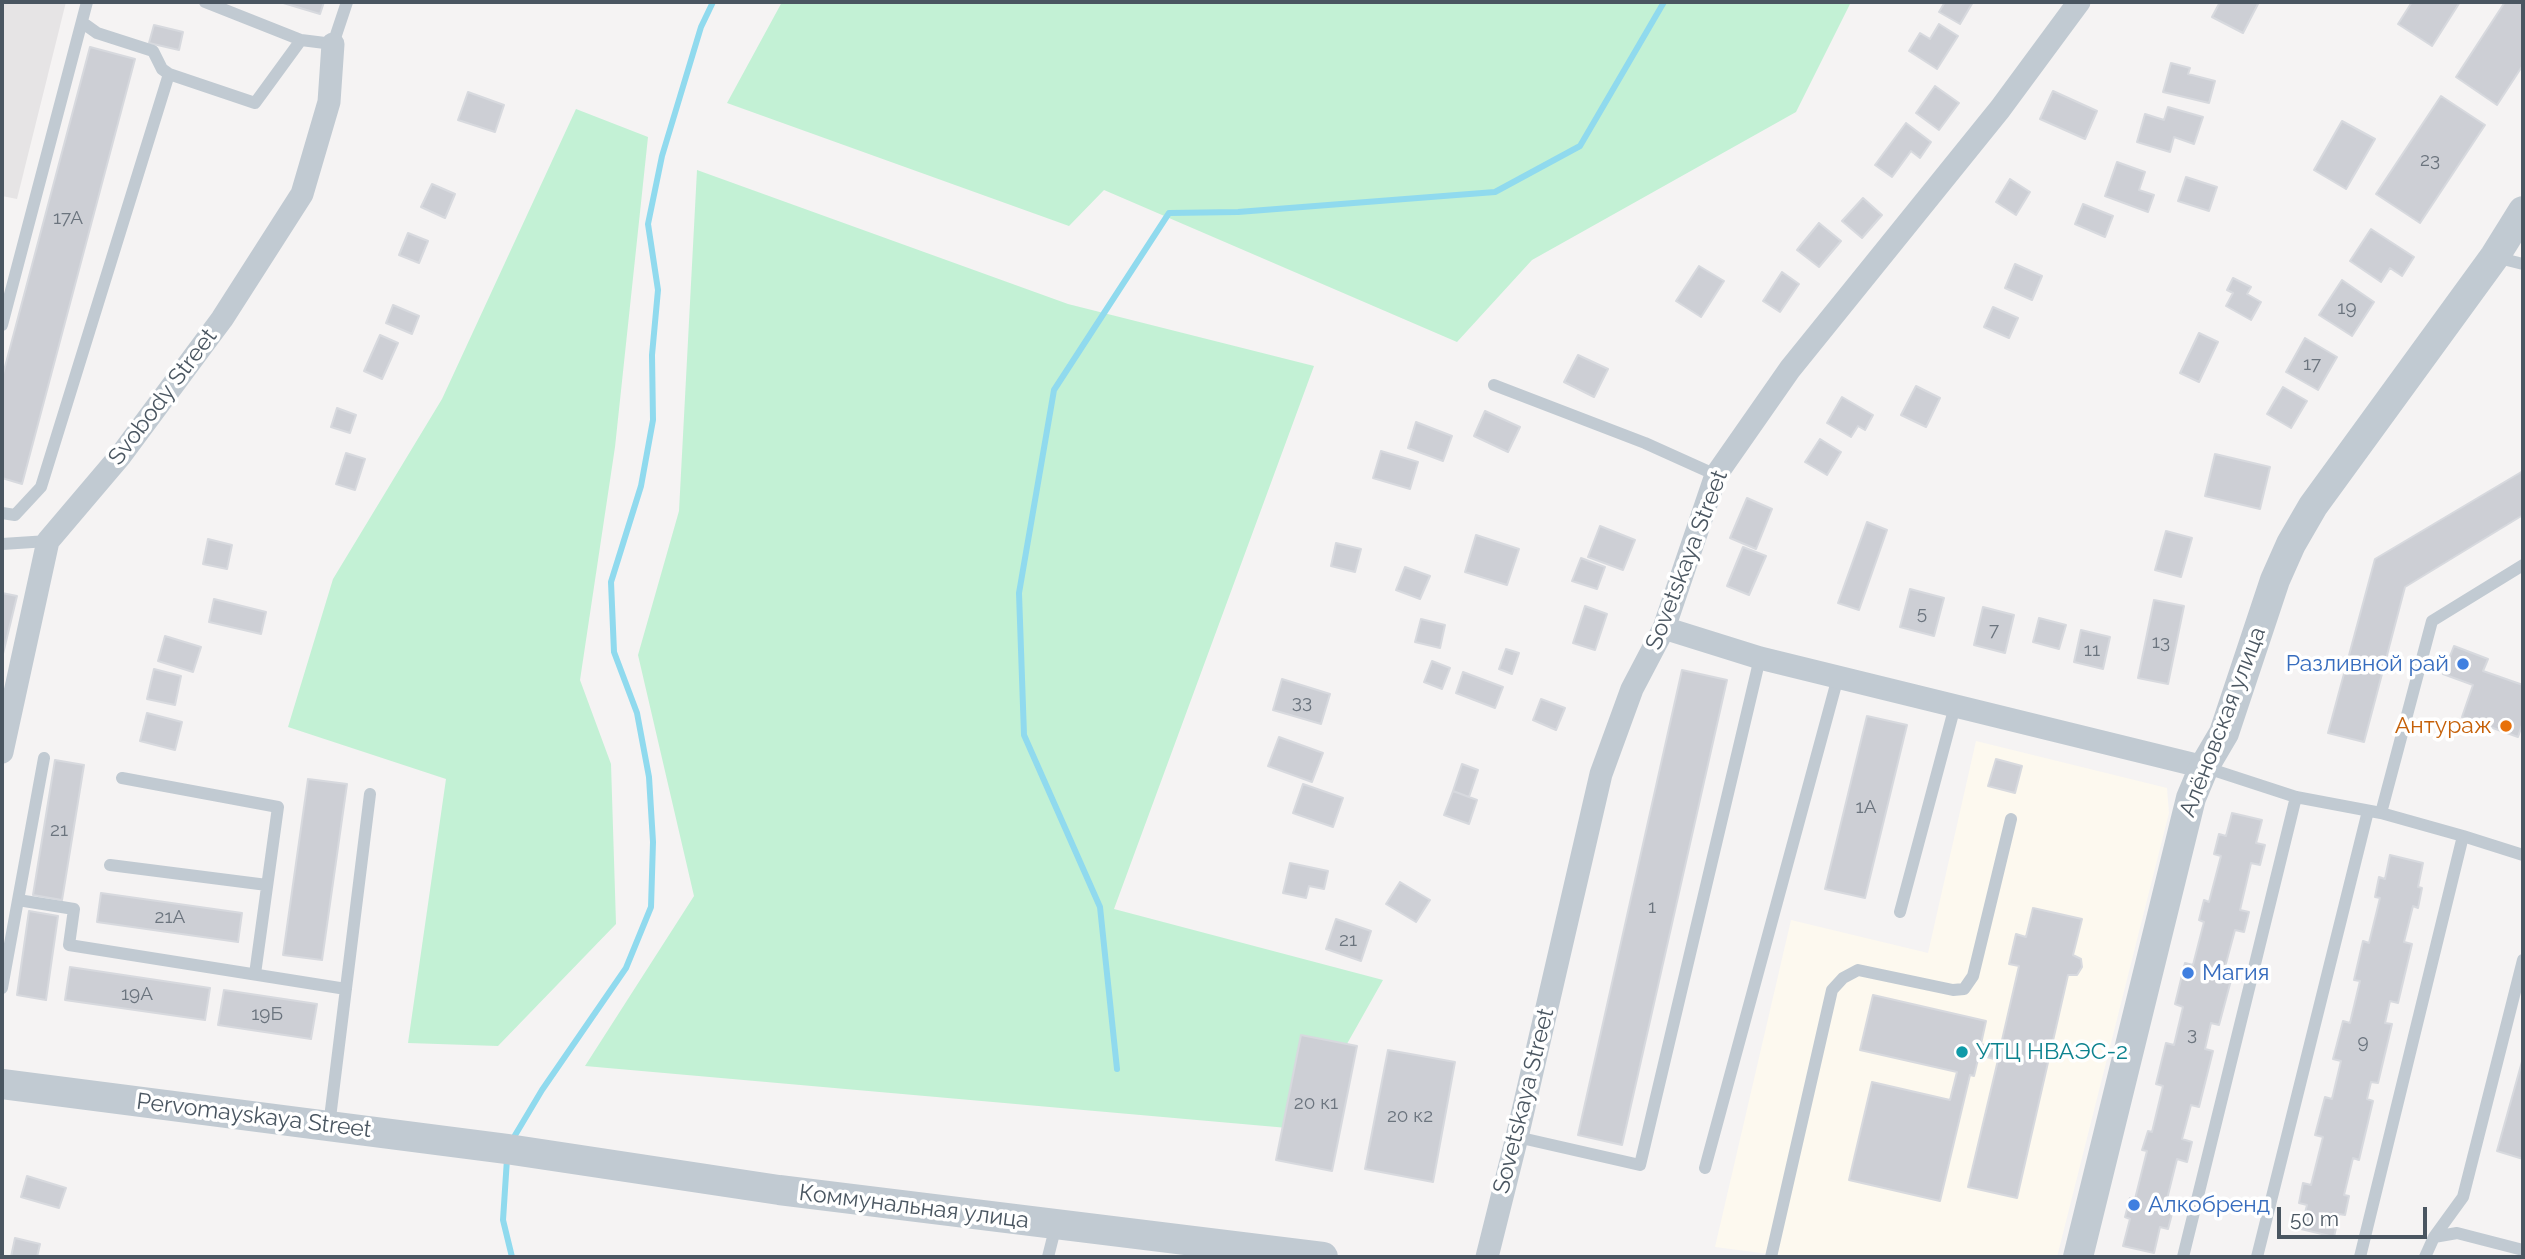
<!DOCTYPE html>
<html>
<head>
<meta charset="utf-8">
<style>
  body { margin:0 }
  #map { position:relative; width:2525px; height:1259px; overflow:hidden; background:#f5f3f3; font-family:Raleway,sans-serif }
  canvas { display:block }
  .frame { position:absolute; inset:0; border:4px solid #4a5661; pointer-events:none }
  .scale { position:absolute; left:2277px; top:1207px; width:150px; height:32px; box-sizing:border-box; border:4px solid #4a5661; border-top:0; padding-left:9px; font-size:21px; line-height:24px; white-space:nowrap; color:#4a5661; -webkit-text-stroke:5px #fff; paint-order:stroke }
</style>
</head>
<body>
<div id="map">
<canvas width="2525" height="1259"></canvas>
<div class="frame"></div>
<div class="scale">50 m</div>
</div>
<script>
const context = document.querySelector('canvas').getContext('2d');
context.lineJoin = 'round';
function fillPath(path, color) {
  context.fillStyle = color;
  context.fill(path, 'evenodd');
}
function shape(rows) {
  const path = new Path2D();
  for (const r of rows) {
    path.moveTo(r[0], r[1]);
    for (let i = 2; i < r.length; i += 2) path.lineTo(r[i], r[i + 1]);
  }
  return path;
}
function stroke(path, color, width, dash) {
  context.strokeStyle = color;
  context.lineWidth = width;
  context.lineCap = dash ? 'butt' : 'round';
  context.setLineDash(dash || []);
  context.stroke(path);
}
function label(font, color, halo, rows, align = 'center') {
  context.font = font + ' Raleway,sans-serif';
  context.lineWidth = 7;
  context.setLineDash([]);
  context.textBaseline = 'middle';
  context.strokeStyle = halo;
  context.fillStyle = color;
  for (const [text, x, y, turn = 0] of rows) {
    context.save();
    context.translate(x, y);
    context.rotate((+turn || 0) * Math.PI / 180);
    context.textAlign = isNaN(turn) ? turn : align;
    if (halo) context.strokeText(text, 0, 0);
    context.fillText(text, 0, 0);
    context.restore();
  }
}
fillPath(shape([
  [1976,741,2167,788,2169,813,2057,1257,1792,1257,1715,1247,1791,920,1928,953]
]), '#fdf9ef');
fillPath(shape([
  [2,2,66,2,17,199,2,196]
]), '#e6e4e5');
fillPath(shape([
  [782,2,1851,2,1796,112,1532,260,1457,342,1104,190,1069,226,727,103],
  [576,109,648,137,615,447,580,680,611,764,616,924,498,1046,408,1043,446,779,288,727,333,579,442,399],
  [697,170,1068,304,1314,366,1114,909,1383,980,1299,1129,585,1066,694,896,638,655,679,511]
]), '#c3f1d5');
stroke(shape([
  [1117,1069,1100,907,1024,735,1019,593,1054,390,1169,213,1238,212,1495,192,1580,146,1664,2],
  [511,1142,542,1090,626,968,651,907,653,842,649,777,637,713,614,652,611,582,641,486,653,420,652,355,658,290,648,224,662,156,701,27,713,2],
  [507,1159,503,1220,512,1257]
]), '#90daee', 6);
const building = shape([
  [280,2,324,2,320,14,280,2],
  [1945,2,1973,2,1960,24,1939,12,1945,2],
  [2220,2,2259,2,2243,33,2212,17,2220,2],
  [2412,2,2460,2,2432,46,2398,24,2412,2],
  [2505,2,2523,2,2523,65,2497,105,2456,77,2505,2],
  [1939,24,1958,36,1937,69,1909,51,1920,33,1930,39,1939,24],
  [154,25,183,32,179,50,149,43,154,25],
  [90,47,135,59,22,484,2,478,2,378,90,47],
  [2171,63,2190,68,2188,74,2215,81,2209,103,2163,92,2171,63],
  [1935,86,1959,103,1939,130,1916,113,1935,86],
  [2053,91,2097,111,2085,139,2040,119,2053,91],
  [468,92,504,105,495,132,458,120,468,92],
  [2441,96,2485,125,2420,223,2376,194,2441,96],
  [2168,107,2203,117,2194,144,2174,137,2170,152,2137,142,2145,114,2164,120,2168,107],
  [2342,121,2375,139,2346,189,2314,170,2342,121],
  [1906,123,1931,142,1920,158,1911,151,1892,177,1875,165,1906,123],
  [2117,162,2145,172,2139,190,2154,195,2148,212,2105,196,2117,162],
  [2186,177,2217,187,2209,211,2178,201,2186,177],
  [2010,179,2030,192,2016,215,1996,202,2010,179],
  [432,184,455,194,445,218,421,207,432,184],
  [1863,198,1882,215,1862,238,1842,221,1863,198],
  [2083,204,2113,216,2105,237,2075,224,2083,204],
  [1819,223,1841,241,1819,267,1797,250,1819,223],
  [2371,229,2414,257,2402,276,2390,268,2381,282,2350,261,2371,229],
  [408,233,428,241,419,263,399,255,408,233],
  [2015,264,2042,276,2032,300,2005,288,2015,264],
  [1699,266,1724,281,1701,317,1676,301,1699,266],
  [1782,272,1799,284,1780,312,1763,301,1782,272],
  [2233,278,2251,287,2247,294,2261,302,2251,320,2226,306,2233,293,2227,290,2233,278],
  [2342,280,2374,302,2352,336,2319,315,2342,280],
  [393,305,419,316,412,334,386,323,393,305],
  [1993,307,2018,318,2009,338,1984,327,1993,307],
  [2199,333,2218,342,2199,382,2180,373,2199,333],
  [380,335,398,343,382,379,364,371,380,335],
  [2305,338,2337,357,2318,390,2286,372,2305,338],
  [1578,355,1608,369,1594,397,1564,382,1578,355],
  [1916,386,1940,398,1926,427,1901,415,1916,386],
  [2283,387,2307,401,2291,428,2267,414,2283,387],
  [1842,397,1873,415,1865,430,1858,426,1851,437,1827,423,1842,397],
  [337,408,356,415,350,433,331,427,337,408],
  [1485,411,1520,427,1508,452,1474,436,1485,411],
  [1416,422,1452,436,1443,461,1408,448,1416,422],
  [1820,439,1841,452,1827,475,1805,462,1820,439],
  [1381,451,1418,462,1410,489,1373,478,1381,451],
  [346,453,365,459,355,490,336,484,346,453],
  [2215,454,2270,467,2260,509,2205,496,2215,454],
  [2523,471,2523,515,2405,587,2364,742,2328,733,2375,559,2523,471],
  [1747,498,1772,509,1756,549,1730,538,1747,498],
  [1867,522,1887,530,1859,610,1838,603,1867,522],
  [1600,526,1635,540,1623,570,1588,557,1600,526],
  [2166,531,2192,538,2181,577,2155,570,2166,531],
  [1476,535,1519,549,1507,585,1465,572,1476,535],
  [208,539,232,545,227,569,203,564,208,539],
  [1336,543,1361,549,1355,572,1331,566,1336,543],
  [1743,547,1766,556,1749,595,1727,586,1743,547],
  [1581,558,1605,567,1597,589,1572,581,1581,558],
  [1405,567,1430,576,1420,599,1396,590,1405,567],
  [1910,589,1944,598,1934,636,1900,627,1910,589],
  [2,593,17,596,2,658,2,593],
  [214,599,266,612,261,634,209,622,214,599],
  [2154,600,2184,606,2168,684,2138,678,2154,600],
  [1585,606,1607,614,1595,650,1573,643,1585,606],
  [1983,607,2014,615,2005,653,1974,645,1983,607],
  [2039,618,2066,625,2059,649,2033,642,2039,618],
  [1421,619,1445,625,1440,648,1415,642,1421,619],
  [2081,630,2110,637,2103,669,2074,662,2081,630],
  [165,636,201,647,193,672,158,661,165,636],
  [2454,646,2488,659,2483,671,2523,685,2523,722,2518,737,2462,717,2473,685,2443,674,2454,646],
  [1506,649,1519,653,1512,674,1499,669,1506,649],
  [1432,661,1450,668,1442,689,1424,682,1432,661],
  [154,669,181,676,175,705,147,699,154,669],
  [1682,670,1727,680,1622,1145,1578,1135,1682,670],
  [1463,672,1503,687,1495,708,1456,693,1463,672],
  [1282,679,1330,694,1321,724,1273,710,1282,679],
  [1541,699,1565,708,1556,730,1533,720,1541,699],
  [147,713,182,722,175,750,140,741,147,713],
  [1867,716,1907,725,1865,898,1825,889,1867,716],
  [1279,737,1323,753,1312,782,1268,766,1279,737],
  [1996,759,2022,766,2015,793,1988,786,1996,759],
  [55,760,84,765,62,900,33,895,55,760],
  [1462,764,1478,770,1469,797,1453,791,1462,764],
  [308,779,347,784,322,960,283,955,308,779],
  [1303,784,1343,798,1333,827,1293,813,1303,784],
  [1453,791,1477,800,1469,824,1444,815,1453,791],
  [2232,813,2262,820,2256,843,2265,845,2260,865,2251,863,2240,910,2249,912,2244,932,2235,930,2225,967,2234,969,2219,1025,2211,1023,2205,1049,2213,1051,2199,1107,2191,1105,2182,1139,2192,1142,2187,1162,2177,1159,2165,1207,2173,1210,2168,1229,2160,1227,2154,1253,2123,1246,2130,1219,2125,1217,2130,1198,2135,1199,2147,1151,2142,1150,2148,1131,2152,1132,2163,1086,2156,1084,2166,1043,2174,1045,2183,1007,2175,1004,2185,963,2193,965,2204,922,2199,920,2204,900,2209,902,2221,856,2214,854,2219,834,2226,836,2232,813],
  [2390,855,2423,863,2418,887,2422,888,2418,908,2413,906,2404,942,2412,944,2398,1003,2390,1001,2385,1023,2392,1024,2378,1083,2371,1082,2367,1099,2373,1101,2359,1160,2353,1158,2344,1195,2349,1196,2345,1215,2339,1214,2334,1237,2301,1229,2307,1205,2299,1203,2303,1183,2311,1185,2323,1137,2315,1135,2325,1097,2332,1099,2341,1061,2333,1059,2343,1021,2350,1023,2360,981,2354,980,2363,941,2369,943,2380,898,2375,897,2379,877,2385,879,2390,855],
  [1290,863,1328,871,1324,889,1309,886,1306,898,1283,893,1290,863],
  [1400,882,1430,900,1416,922,1386,904,1400,882],
  [101,893,242,913,238,942,97,922,101,893],
  [2033,908,2082,919,2073,955,2081,959,2082,967,2077,975,2068,975,2017,1198,1968,1187,1998,1060,1979,1055,1974,1076,1970,1075,1940,1201,1849,1180,1872,1082,1950,1100,1957,1072,1860,1050,1873,995,1986,1021,1981,1044,2000,1049,2019,966,2009,964,2016,934,2026,937,2033,908],
  [29,911,58,916,46,1000,17,995,29,911],
  [1336,919,1371,931,1361,961,1326,949,1336,919],
  [70,967,210,988,205,1020,65,1000,70,967],
  [224,990,317,1004,311,1039,218,1025,224,990],
  [1301,1035,1357,1046,1332,1171,1276,1160,1301,1035],
  [1388,1050,1455,1062,1433,1182,1365,1169,1388,1050],
  [2523,1058,2523,1159,2497,1151,2523,1058],
  [27,1176,66,1188,59,1208,21,1197,27,1176],
  [15,1238,40,1244,37,1257,11,1257,15,1238]
]);
fillPath(building, '#cdcfd5');
stroke(building, '#d7d9de', 2);
stroke(shape([
  [205,2,301,40],
  [83,23,97,33,153,51,162,69,169,74],
  [2495,257,2523,264],
  [2,325,87,2],
  [1494,385,1645,443,1716,475],
  [2,513,15,515,41,487,169,74,255,103,301,40,333,44,347,2],
  [2,544,48,541],
  [44,758,18,900,74,909,69,945,346,989],
  [2204,767,2296,797,2381,813,2463,836,2360,1257],
  [122,778,278,807,255,974],
  [2381,813,2432,621,2523,565],
  [2463,836,2523,855],
  [110,865,267,885],
  [1900,912,1955,706],
  [2,988,18,900],
  [329,1126,370,794],
  [1517,1137,1640,1165,1760,658],
  [1705,1168,1838,677],
  [2434,1237,2457,1233,2523,1250],
  [1048,1257,1056,1225],
  [1771,1257,1832,990,1843,978,1858,970,1953,990,1964,989,1973,976,2011,819],
  [2183,1257,2296,797],
  [2257,1257,2368,811],
  [2425,1257,2434,1237,2463,1197,2523,960]
]), '#c1cad2', 12);
stroke(shape([
  [1664,628,1760,658,2204,767],
  [2,752,48,541,121,455,222,319,302,194,329,102,333,44],
  [1487,1257,1517,1137,1601,774,1632,689,1664,628,1716,475,1790,369,2000,109,2079,2]
]), '#c1cad2', 23);
stroke(shape([
  [2,1084,507,1149,779,1190,1323,1257],
  [2078,1257,2191,798,2204,767,2224,733,2275,580,2291,544,2313,506,2495,256,2523,211]
]), '#c1cad2', 30);
for (const [x, y, r, color] of [
  [2463,664,7,"#3f7fe0"],
  [2506,726,7,"#e8710a"],
  [2188,973,7,"#3f7fe0"],
  [1962,1052,7,"#0f9aa8"],
  [2134,1205,7,"#3f7fe0"]
]) {
  const dot = new Path2D();
  dot.arc(x, y, r, 0, 2 * Math.PI);
  context.fillStyle = color;
  context.fill(dot);
  stroke(dot, '#fff', 2.5);
}
label('19px', '#6b747e', null, [
  ["23",2430,160],
  ["17А",68,218],
  ["19",2347,308],
  ["17",2312,364],
  ["5",1922,613],
  ["7",1994,630],
  ["13",2161,642],
  ["11",2092,650],
  ["33",1302,702],
  ["1А",1866,807],
  ["21",59,830],
  ["1",1652,907],
  ["21А",170,917],
  ["21",1348,940],
  ["19А",137,994],
  ["19Б",267,1014],
  ["3",2192,1034],
  ["9",2363,1042],
  ["20 к1",1316,1103],
  ["20 к2",1410,1116]
]);
label('23px', '#4a5661', '#fff', [
  ["Svobody Street",163,397,-53],
  ["Sovetskaya Street",1687,560,-69],
  ["Алёновская улица",2223,722,-69],
  ["Sovetskaya Street",1524,1101,-76],
  ["Pervomayskaya Street",254,1116,7],
  ["Коммунальная улица",914,1207,7]
]);
label('23px', '#366cbe', '#fff', [
  ["Разливной рай",2449,664,"right"],
  ["Магия",2202,973],
  ["Алкобренд",2148,1205]
], 'left');
label('23px', '#c56008', '#fff', [
  ["Антураж",2492,726]
], 'right');
label('23px', '#0d838f', '#fff', [
  ["УТЦ НВАЭС-2",1976,1052]
], 'left');
</script>
</body>
</html>
